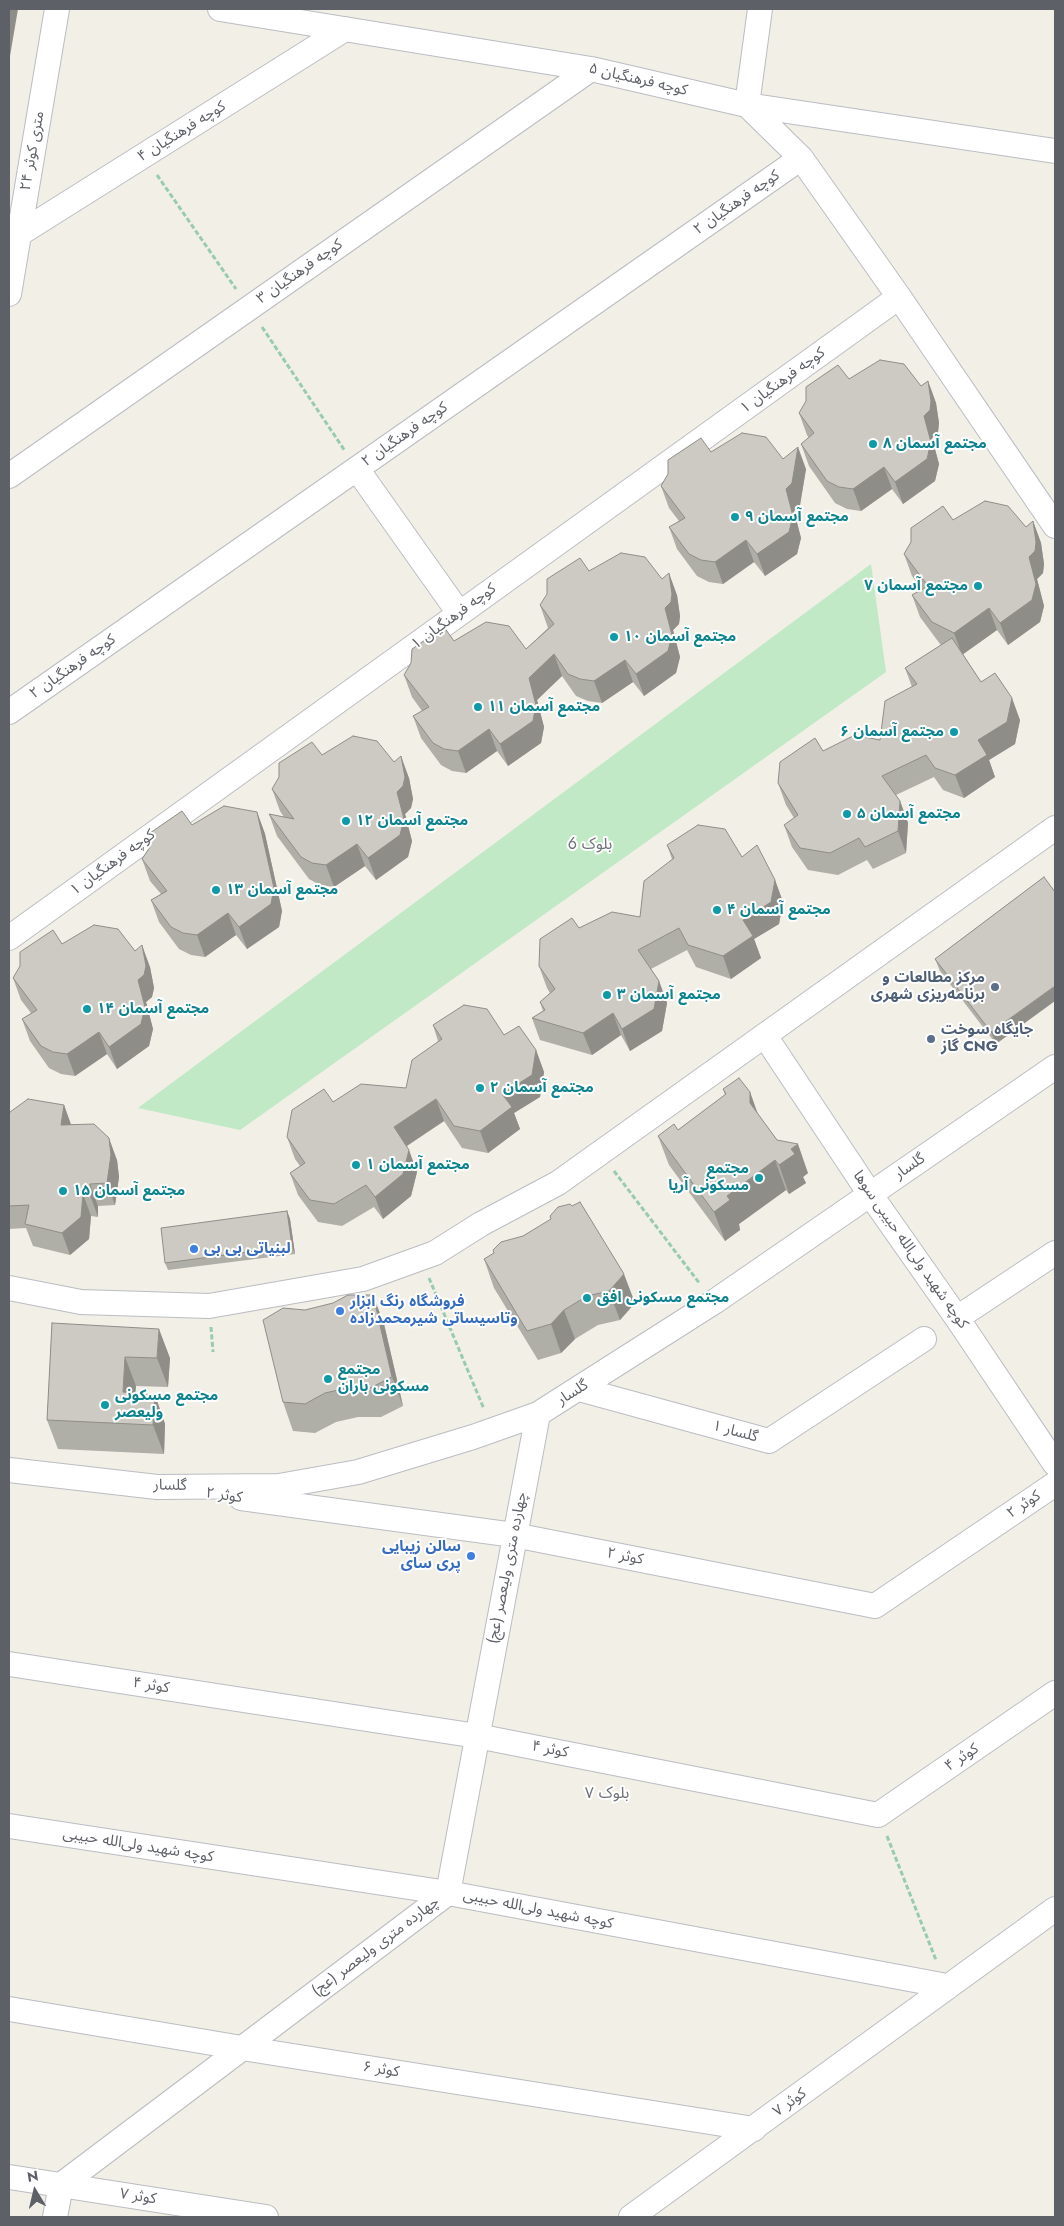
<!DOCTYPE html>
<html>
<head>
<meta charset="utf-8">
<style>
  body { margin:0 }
  #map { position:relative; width:1064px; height:2226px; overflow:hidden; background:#f1efe6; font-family:Jost,sans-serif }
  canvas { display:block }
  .frame { position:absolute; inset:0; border:10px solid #5d6067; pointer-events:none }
  .north { position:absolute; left:10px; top:2166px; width:50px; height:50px; -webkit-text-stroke:4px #fff; paint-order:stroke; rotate:351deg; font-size:14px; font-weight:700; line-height:20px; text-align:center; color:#5d6067 }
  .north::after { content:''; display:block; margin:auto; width:18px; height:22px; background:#5d6067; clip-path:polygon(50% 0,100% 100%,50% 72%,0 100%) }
</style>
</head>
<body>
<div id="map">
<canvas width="1064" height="2226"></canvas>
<div class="frame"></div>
<div class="north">N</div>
</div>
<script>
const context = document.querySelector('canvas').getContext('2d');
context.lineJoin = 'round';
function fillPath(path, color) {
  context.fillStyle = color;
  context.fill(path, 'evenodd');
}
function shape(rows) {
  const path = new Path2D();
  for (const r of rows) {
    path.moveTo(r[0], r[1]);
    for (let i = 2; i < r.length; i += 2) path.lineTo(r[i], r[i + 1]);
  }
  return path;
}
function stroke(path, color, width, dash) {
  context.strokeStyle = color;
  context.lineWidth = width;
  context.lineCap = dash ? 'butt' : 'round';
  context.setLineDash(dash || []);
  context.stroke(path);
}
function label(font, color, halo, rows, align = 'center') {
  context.font = font + ' Jost,"Noto Sans Arabic",sans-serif';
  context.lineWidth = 4;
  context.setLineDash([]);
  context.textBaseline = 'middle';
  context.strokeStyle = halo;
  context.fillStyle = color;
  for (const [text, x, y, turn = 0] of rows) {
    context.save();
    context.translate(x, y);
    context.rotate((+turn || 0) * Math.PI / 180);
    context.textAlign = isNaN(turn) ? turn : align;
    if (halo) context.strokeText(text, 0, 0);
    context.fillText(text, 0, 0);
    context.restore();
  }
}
fillPath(shape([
  [871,564,886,672,240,1130,138,1108]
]), '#c1e9c6');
const minor = shape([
  [220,9,591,69,747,105,1055,151],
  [760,9,747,105,801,158,899,297,1055,526],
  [19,234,345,29],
  [9,294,57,9],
  [357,469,459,613],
  [9,476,591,69],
  [9,712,801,158],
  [9,938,899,297],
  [765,1036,870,1194,957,1318,1055,1464],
  [9,1288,81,1302,209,1306,363,1279,435,1253,481,1224,558,1183,1055,828],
  [957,1318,1055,1253],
  [579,1389,769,1441,924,1339],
  [9,1470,157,1487,279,1486,358,1472,473,1437,538,1414,714,1302,1055,1067],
  [241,1498,514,1535,875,1606,1055,1484],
  [9,1664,477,1736,878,1815,1055,1693],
  [9,1826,448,1893,947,1986],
  [9,2009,242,2048,754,2129],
  [9,2177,266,2217],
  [55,2217,61,2185,448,1893,538,1414],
  [631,2217,1055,1909]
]);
stroke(minor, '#babdc2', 26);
stroke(shape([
  [157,175,236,289],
  [262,327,345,451],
  [614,1171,700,1284],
  [429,1278,484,1409],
  [211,1327,213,1352],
  [887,1836,936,1960]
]), '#99cbae', 3, [5, 2.5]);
stroke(minor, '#fff', 24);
fillPath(shape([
  [849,379,921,386,928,381,936,403,939,423,938,432,932,438,939,464,935,481,903,504,892,489,861,511,847,509,835,503,809,466,801,444,809,438,807,435,799,413],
  [711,452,806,469,800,505,794,511,801,538,797,554,765,576,754,562,723,584,709,582,697,576,677,549,669,527,679,521,669,508,661,486],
  [953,520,1026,527,1033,521,1041,543,1044,564,1043,573,1037,579,1044,606,1040,622,1008,645,997,630,963,654,981,682,1020,720,1015,744,989,760,995,777,964,798,943,790,934,777,896,795,900,801,908,823,906,853,873,869,867,860,838,875,808,870,792,847,784,825,794,818,786,805,778,783,823,751,880,740,912,687,905,668,941,645,940,644,920,617,912,595,922,590,912,576,904,554],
  [589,571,662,579,677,595,680,616,679,624,673,630,680,657,676,673,644,696,633,682,602,703,588,701,576,696,562,676,537,700,544,727,541,743,508,766,497,751,466,773,452,771,441,765,421,738,413,716,422,711,412,697,404,675,454,641,526,649,548,628,540,605],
  [322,755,394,762,409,778,413,799,411,808,405,814,412,841,408,857,376,880,365,866,334,887,320,885,309,879,277,836,269,814,284,817,280,811,272,789],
  [257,812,265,834,282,911,279,927,247,949,236,935,205,957,191,955,179,949,159,922,151,900,161,894,150,881,142,859,150,847,192,825],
  [667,845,742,857,775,880,783,902,779,924,754,939,761,958,731,979,696,967,687,950,651,969,659,981,667,1003,662,1031,630,1051,621,1035,592,1055,540,1040,532,1018,543,1011,540,1002,550,993,547,988,539,966,579,928,640,917,672,859],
  [1044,877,996,1044,940,971,935,959],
  [62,944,135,951,150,967,154,988,152,997,146,1002,153,1029,149,1046,117,1069,107,1054,75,1076,61,1074,49,1068,30,1041,22,1019,31,1013,21,1000,13,978],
  [433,1025,504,1035,536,1050,544,1072,540,1097,514,1113,520,1129,488,1153,462,1148,444,1121,407,1146,417,1172,411,1196,383,1219,374,1207,342,1226,318,1222,298,1195,290,1173,300,1166,295,1159,287,1137,333,1102,406,1088,438,1041],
  [723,1089,750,1092,758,1114,777,1140,808,1173,803,1177,806,1183,789,1194,786,1190,739,1224,740,1230,725,1241,669,1165,658,1136,678,1130,725,1095],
  [64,1105,71,1124,117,1160,119,1177,115,1205,98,1206,98,1217,91,1216,89,1239,70,1255,33,1246,26,1228,9,1229,9,1114],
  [287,1211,290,1219,295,1254,168,1270,165,1263],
  [523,1236,635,1303,620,1320,598,1325,575,1339,561,1353,538,1360,494,1288,484,1259],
  [52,1323,170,1358,168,1387,136,1386,135,1393,155,1395,165,1424,164,1454,58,1449,47,1420],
  [384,1324,403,1406,381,1417,358,1417,336,1422,315,1433,293,1431,283,1402]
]), '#afaea7');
fillPath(shape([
  [9,9,18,9,9,62],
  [928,381,936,403,939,423,938,432,932,438,939,464,935,481,903,504,895,482,924,416],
  [798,447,806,469,800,505,794,511,801,538,797,554,765,576,757,554,786,489],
  [884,467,892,489,861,511,853,489],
  [1033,521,1041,543,1044,564,1043,573,1037,579,1044,606,1040,622,1008,645,1000,623,1029,557],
  [746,540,754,562,723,584,715,562],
  [669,573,677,595,680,616,679,624,673,630,680,657,676,673,644,696,636,674],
  [989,608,997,630,962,655,954,633],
  [554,654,562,676,537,700,544,727,541,743,508,766,500,744,529,678],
  [625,660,633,682,602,703,594,681],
  [1012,698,1020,720,1015,744,989,760,995,777,964,798,955,775,978,740],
  [489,729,497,751,466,773,458,751],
  [401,756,409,778,413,799,411,808,405,814,412,841,408,857,376,880,368,858],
  [900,801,908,823,906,853,898,831],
  [257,812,265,834,282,911,279,927,247,949,239,927],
  [357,844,365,866,334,887,326,865],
  [775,880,783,902,779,924,754,939,761,958,731,979,723,956,743,920],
  [228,913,236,935,205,957,197,935],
  [142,945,150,967,154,988,152,997,146,1002,153,1029,149,1046,117,1069,109,1047,138,980],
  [659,981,667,1003,662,1031,630,1051,622,1029],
  [1055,986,1055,1001,996,1044,991,1032],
  [613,1013,621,1035,592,1055,583,1033],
  [99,1032,107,1054,75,1076,67,1054],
  [536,1050,544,1072,540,1097,514,1113,520,1129,488,1153,480,1131,502,1094],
  [750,1092,760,1121,750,1103],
  [436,1099,444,1121,402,1149,394,1127],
  [64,1105,72,1128,61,1125],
  [109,1138,117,1160,119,1177,115,1205,107,1183],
  [798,1144,808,1173,803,1177,806,1183,789,1194,779,1165,791,1149],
  [409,1150,417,1172,411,1196,383,1219,375,1197],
  [775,1160,786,1190,739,1224,740,1230,725,1241,714,1212,727,1196],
  [90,1184,98,1206,98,1217,90,1195],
  [83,1194,91,1216,89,1239,70,1255,62,1233],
  [287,1211,290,1219,295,1254,292,1246],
  [624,1274,635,1303,620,1320,609,1291],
  [373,1295,384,1324,403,1406,392,1377],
  [564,1310,575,1339,561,1353,551,1324],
  [159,1329,170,1358,168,1387,157,1358],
  [125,1357,136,1386,133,1421,123,1392],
  [155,1395,165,1424,164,1454,153,1425]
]), '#8f8d88');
const building = shape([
  [880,360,904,364,921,386,928,381,931,401,930,410,924,416,931,442,927,459,895,482,884,467,853,489,839,487,827,481,801,444,814,433,799,413,806,401,806,387,838,365,849,379,880,360],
  [742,433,766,437,783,459,798,447,792,483,786,489,793,516,789,532,757,554,746,540,715,562,701,560,689,554,669,527,685,518,661,486,668,474,668,460,701,438,711,452,742,433],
  [985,501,1008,506,1026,527,1033,521,1036,542,1035,551,1029,557,1036,584,1032,600,1000,623,989,608,954,633,932,622,912,595,928,586,904,554,911,542,911,528,943,506,953,520,985,501],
  [621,553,645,557,662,579,669,573,672,594,671,602,665,608,672,635,668,651,636,674,625,660,594,681,580,679,568,674,554,654,529,678,536,705,533,721,500,744,489,729,458,751,444,749,433,743,413,716,429,707,404,675,411,663,412,649,444,627,454,641,486,622,509,626,526,649,554,624,540,605,547,594,547,579,580,558,589,571,621,553],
  [952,638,981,682,995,673,1012,698,1007,722,978,740,987,755,955,775,935,768,926,755,882,776,900,801,898,831,865,847,859,838,830,853,800,848,784,825,798,815,778,783,780,762,815,738,823,751,855,735,880,740,885,701,917,684,905,668,952,638],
  [353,736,377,741,394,762,401,756,405,777,403,786,397,792,404,819,400,835,368,858,357,844,326,865,312,863,301,857,269,814,294,819,272,789,279,777,279,763,312,742,322,755,353,736],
  [224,806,257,812,274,888,271,904,239,927,228,913,197,935,183,933,171,927,151,900,167,891,142,859,150,847,150,833,182,811,192,825,224,806],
  [698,825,725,829,742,857,757,845,775,880,771,902,743,920,753,936,723,956,688,945,679,928,638,950,659,981,654,1009,622,1029,613,1013,583,1033,532,1018,545,1010,540,1002,555,989,539,966,540,939,572,918,579,928,612,912,640,917,644,881,674,858,667,845,698,825],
  [1044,877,1055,892,1055,986,991,1032,935,959,1044,877],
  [94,925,118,929,135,951,142,945,146,966,144,975,138,980,145,1007,141,1024,109,1047,99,1032,67,1054,53,1052,41,1046,22,1019,37,1010,13,978,20,966,20,952,53,930,62,944,94,925],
  [464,1005,487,1009,504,1035,519,1026,536,1050,532,1075,502,1094,512,1107,480,1131,454,1126,436,1099,394,1127,409,1150,403,1174,375,1197,366,1185,334,1204,310,1200,290,1173,305,1163,287,1137,292,1110,324,1089,333,1102,361,1084,406,1088,412,1060,442,1039,433,1025,464,1005],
  [739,1078,750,1092,750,1103,777,1140,798,1144,791,1149,795,1154,779,1165,775,1160,727,1196,730,1200,714,1212,658,1136,674,1124,678,1130,726,1094,723,1089,739,1078],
  [28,1099,64,1105,61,1125,94,1124,109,1138,111,1155,107,1183,90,1184,90,1195,83,1194,81,1217,62,1233,25,1224,29,1205,9,1206,9,1114,10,1112,28,1099],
  [580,1202,624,1274,609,1291,587,1296,564,1310,551,1324,527,1331,484,1259,494,1253,493,1250,501,1242,523,1236,551,1219,550,1216,558,1207,570,1204,572,1206,580,1202],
  [287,1211,292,1246,165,1263,161,1228,287,1211],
  [348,1295,373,1295,392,1377,370,1388,347,1388,325,1393,305,1404,283,1402,263,1320,283,1308,305,1310,333,1303,348,1295],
  [52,1323,159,1329,157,1358,125,1357,123,1392,155,1395,153,1425,47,1420,52,1323]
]);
fillPath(building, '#cccac2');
stroke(building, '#8f8d88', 1);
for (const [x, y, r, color] of [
  [873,444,5,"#0f9aa8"],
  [735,517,5,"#0f9aa8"],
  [978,586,5,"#0f9aa8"],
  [614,637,5,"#0f9aa8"],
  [478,707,5,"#0f9aa8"],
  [954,732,5,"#0f9aa8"],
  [847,814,5,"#0f9aa8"],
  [346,821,5,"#0f9aa8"],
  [216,890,5,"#0f9aa8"],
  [717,910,5,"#0f9aa8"],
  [995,987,5,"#5c6f8a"],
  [607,995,5,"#0f9aa8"],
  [87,1009,5,"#0f9aa8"],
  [931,1039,5,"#5c6f8a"],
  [480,1088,5,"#0f9aa8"],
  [356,1165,5,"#0f9aa8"],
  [759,1178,5,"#0f9aa8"],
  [63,1191,5,"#0f9aa8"],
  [194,1249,5,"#3f7fe0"],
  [587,1298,5,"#0f9aa8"],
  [340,1311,5,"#3f7fe0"],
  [328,1379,5,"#0f9aa8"],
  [105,1405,5,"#0f9aa8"],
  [471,1556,5,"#3f7fe0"]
]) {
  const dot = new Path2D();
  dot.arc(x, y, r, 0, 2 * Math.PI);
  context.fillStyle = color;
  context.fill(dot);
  stroke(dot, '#fff', 2);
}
label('15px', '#5d6067', '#fff', [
  ["کوچه فرهنگیان ۵",638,80,13],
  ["کوچه فرهنگیان ۴",182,132,-32],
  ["۲۴ متری کوثر",33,151,-80],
  ["کوچه فرهنگیان ۲",737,203,-35],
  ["کوچه فرهنگیان ۳",300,272,-35],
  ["کوچه فرهنگیان ۱",783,381,-36],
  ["کوچه فرهنگیان ۲",405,435,-35],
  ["کوچه فرهنگیان ۱",454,617,-36],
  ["کوچه فرهنگیان ۲",73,667,-35],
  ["کوچه فرهنگیان ۱",113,863,-36],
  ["گلسار",910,1167,-35],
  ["کوچه شهید ولی‌الله حبیبی سوها",910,1250,55],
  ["گلسار",573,1393,-32],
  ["گلسار ۱",735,1432,15],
  ["گلسار",170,1486,1],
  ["کوثر ۲",224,1496,8],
  ["کوثر ۲",1024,1505,-34],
  ["کوثر ۲",625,1557,11],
  ["چهارده متری ولیعصر (عج)",508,1568,-79],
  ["کوثر ۴",151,1686,9],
  ["کوثر ۴",550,1750,11],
  ["کوثر ۴",962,1758,-34],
  ["کوچه شهید ولی‌الله حبیبی",138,1846,9],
  ["کوچه شهید ولی‌الله حبیبی",538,1910,11],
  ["چهارده متری ولیعصر (عج)",376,1947,-37],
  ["کوثر ۶",381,2070,9],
  ["کوثر ۷",790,2103,-36],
  ["کوثر ۷",138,2197,9]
]);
label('bold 15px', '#0d838f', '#fff', [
  ["مجتمع آسمان ۸",883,444],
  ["مجتمع آسمان ۹",745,517],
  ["مجتمع آسمان ۷",968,586,"right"],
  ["مجتمع آسمان ۱۰",624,637],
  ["مجتمع آسمان ۱۱",488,707],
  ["مجتمع آسمان ۶",944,732,"right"],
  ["مجتمع آسمان ۵",857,814],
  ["مجتمع آسمان ۱۲",356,821],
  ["مجتمع آسمان ۱۳",226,890],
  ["مجتمع آسمان ۴",727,910],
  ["مجتمع آسمان ۳",617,995],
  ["مجتمع آسمان ۱۴",97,1009],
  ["مجتمع آسمان ۲",490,1088],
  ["مجتمع آسمان ۱",366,1165],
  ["مجتمع",749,1169,"right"],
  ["مسکونی آریا",749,1186,"right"],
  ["مجتمع آسمان ۱۵",73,1191],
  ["مجتمع مسکونی افق",597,1298],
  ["مجتمع",338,1370],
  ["مسکونی باران",338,1387],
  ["مجتمع مسکونی",115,1396],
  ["ولیعصر",115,1413]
], 'left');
label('bold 15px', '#4e5e75', '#fff', [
  ["مرکز مطالعات و",985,978],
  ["برنامه‌ریزی شهری",985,995],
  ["جایگاه سوخت",941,1030,"left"],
  ["گاز CNG",941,1047,"left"]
], 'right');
label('bold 15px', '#366cbe', '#fff', [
  ["لبنیاتی بی بی",204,1249],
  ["فروشگاه رنگ ابزار",350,1302],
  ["وتاسیساتی شیرمحمدزاده",350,1319],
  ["سالن زیبایی",461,1547,"right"],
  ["پری سای",461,1564,"right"]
], 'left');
label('16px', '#6e7279', '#fff', [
  ["بلوک 6",590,845],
  ["بلوک ۷",607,1794]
]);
</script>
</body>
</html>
